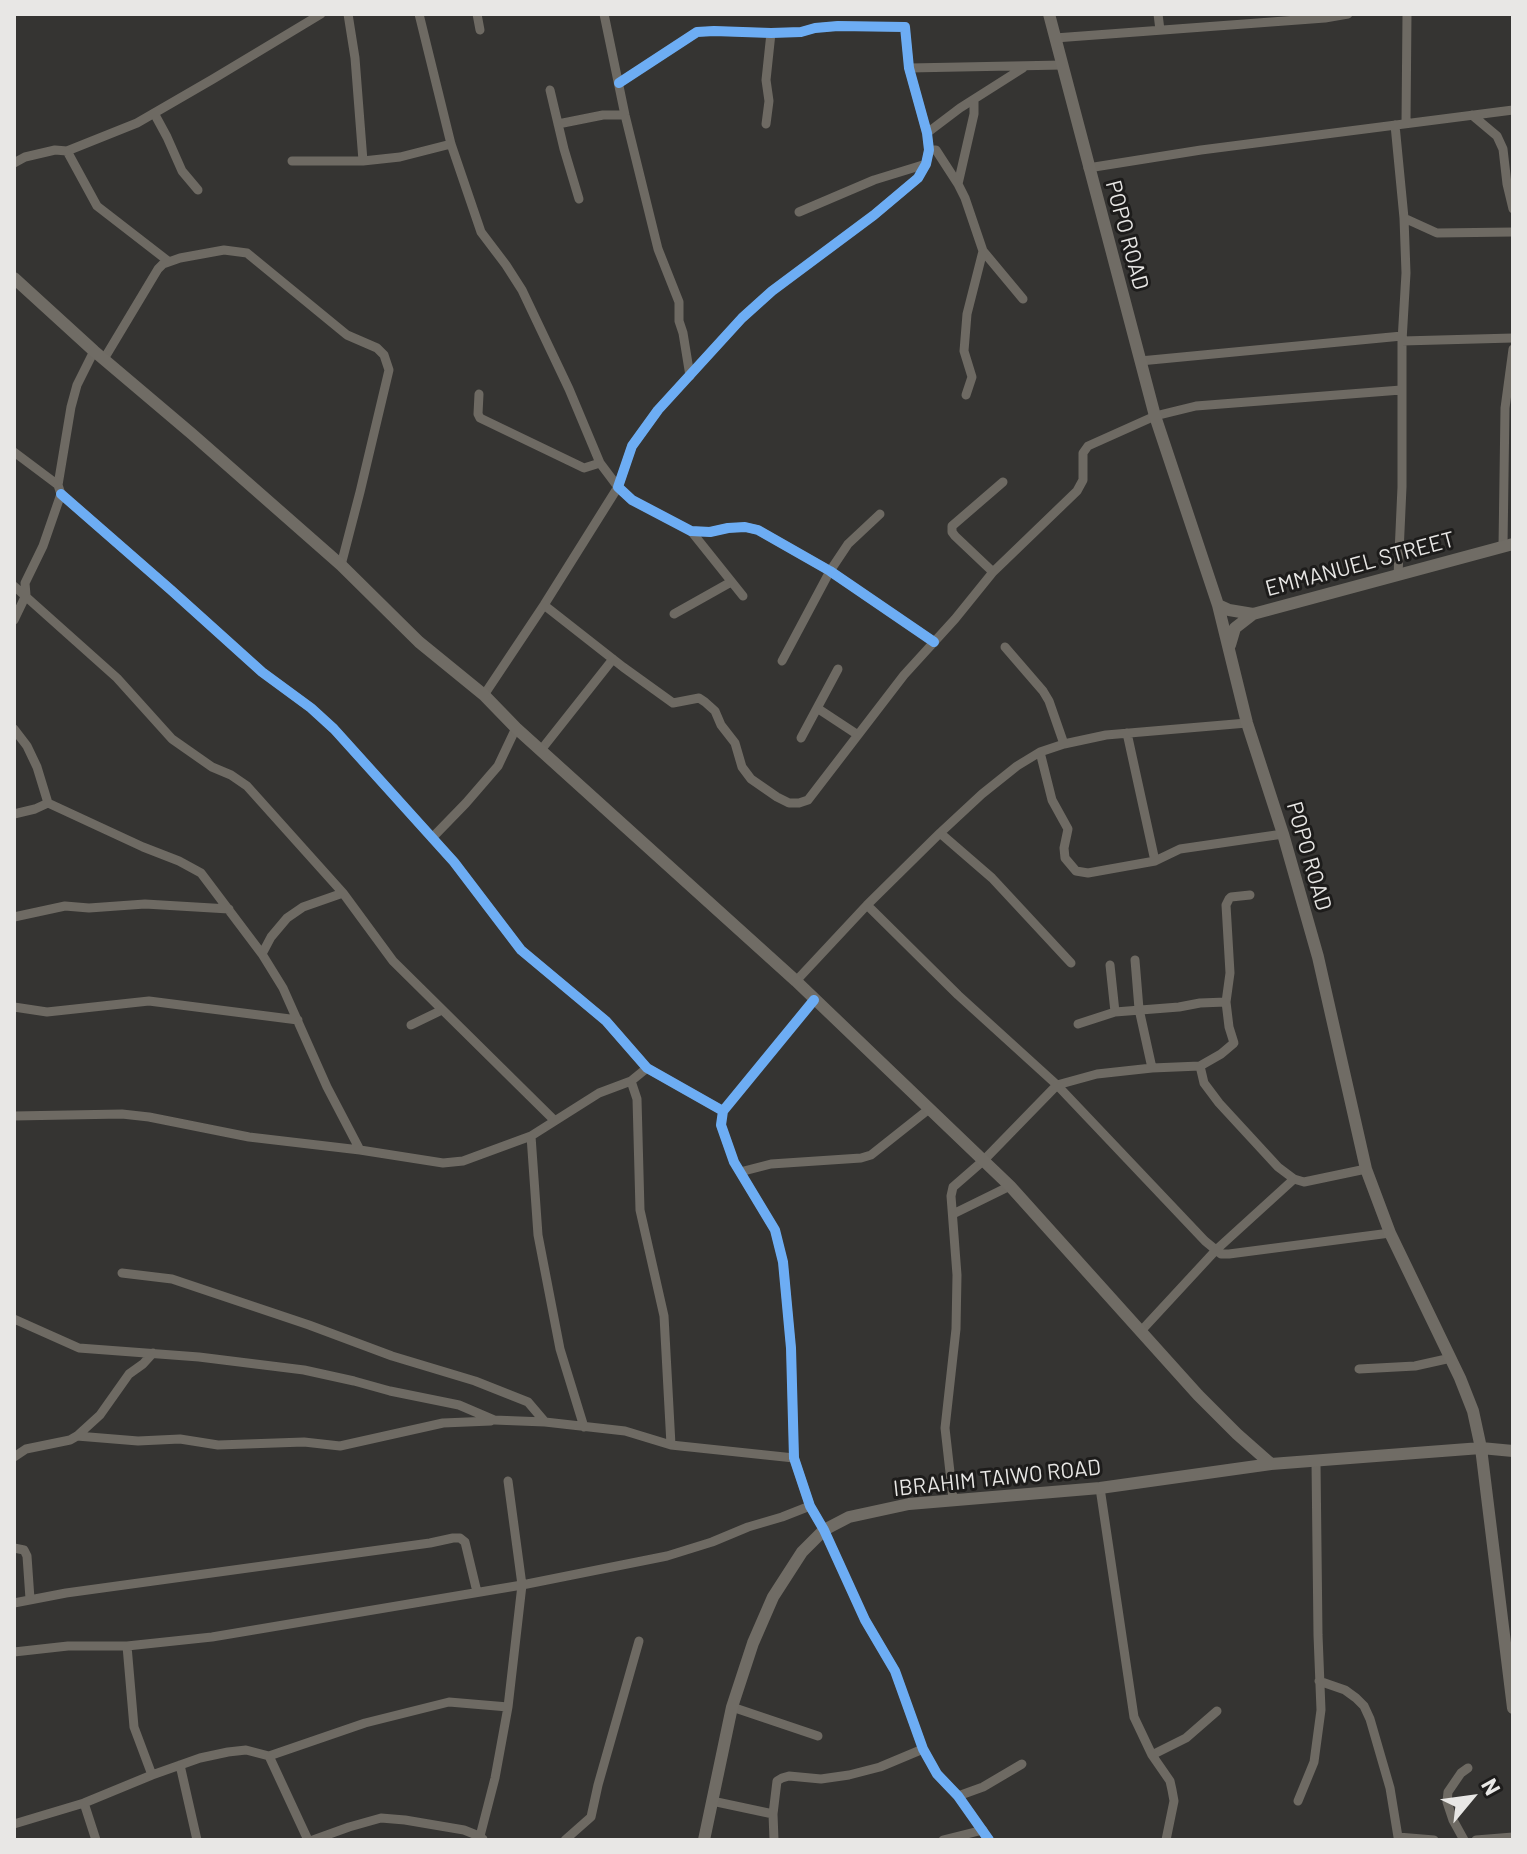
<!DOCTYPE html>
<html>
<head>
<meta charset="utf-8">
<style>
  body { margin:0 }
  #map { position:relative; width:1527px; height:1854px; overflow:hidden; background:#353432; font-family:Barlow,sans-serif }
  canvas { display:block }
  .frame { position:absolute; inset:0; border:16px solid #e8e7e5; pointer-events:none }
  .north { position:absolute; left:1431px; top:1758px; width:80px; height:80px; -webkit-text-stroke:6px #1d1c1b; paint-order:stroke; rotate:61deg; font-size:22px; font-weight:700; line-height:32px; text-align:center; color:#e8e7e5 }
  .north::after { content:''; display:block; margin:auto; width:28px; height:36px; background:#e8e7e5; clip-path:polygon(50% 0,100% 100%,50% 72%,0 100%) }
</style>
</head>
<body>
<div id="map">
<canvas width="1527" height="1854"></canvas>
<div class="frame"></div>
<div class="north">N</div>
</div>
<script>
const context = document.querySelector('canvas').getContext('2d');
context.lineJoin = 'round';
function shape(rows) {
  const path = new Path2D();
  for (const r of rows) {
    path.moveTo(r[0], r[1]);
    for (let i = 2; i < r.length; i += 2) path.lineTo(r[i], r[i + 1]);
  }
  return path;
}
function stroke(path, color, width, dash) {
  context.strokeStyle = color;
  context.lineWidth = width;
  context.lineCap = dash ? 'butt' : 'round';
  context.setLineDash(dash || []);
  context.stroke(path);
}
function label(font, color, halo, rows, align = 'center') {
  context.font = font + ' Barlow,sans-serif';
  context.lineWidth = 6;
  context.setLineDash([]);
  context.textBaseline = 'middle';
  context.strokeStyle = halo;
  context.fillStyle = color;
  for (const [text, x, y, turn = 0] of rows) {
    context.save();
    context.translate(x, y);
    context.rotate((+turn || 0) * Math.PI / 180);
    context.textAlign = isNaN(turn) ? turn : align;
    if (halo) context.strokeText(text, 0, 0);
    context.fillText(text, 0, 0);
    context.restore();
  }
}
stroke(shape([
  [348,14,355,58,363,161],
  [419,14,451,144,481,232,506,265,522,290,569,389,600,463,618,487,544,605,484,695],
  [477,14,480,30],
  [604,14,625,115,658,249,679,302,679,321,683,333,690,376],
  [1158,14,1160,30],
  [1055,38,1325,18,1348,14],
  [909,68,1063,65],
  [619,83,697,32,714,31,771,33,801,32,815,28,838,26,905,27,909,68,927,133,929,150,926,164,918,178,874,215,772,291,742,318,658,410,632,446,618,487,632,500,691,531,710,532,728,528,745,527,758,530,830,571,934,642],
  [550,90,564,149,579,199],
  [154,113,167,137,182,171,198,190],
  [1472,115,1497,136,1503,149,1507,184,1513,209],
  [1406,122,1407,14],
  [558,124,603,115,625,115],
  [766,124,769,101,766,80,771,33],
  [1395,125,1404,218,1406,273,1402,341,1402,487,1398,575],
  [927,133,960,108,1023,68],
  [929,150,936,150,958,184,965,198,983,251,1023,299],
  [67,151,97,206,168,261],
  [292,161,363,161,400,157,451,144],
  [14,163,25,157,55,150,67,151,137,123,213,79,321,14],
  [1088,168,1201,150,1513,110],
  [958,184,974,114,974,100],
  [799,212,874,180,926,164],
  [1404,218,1437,233,1513,232],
  [1402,341,1513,338],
  [104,359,158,269,163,264,180,258,224,250,247,253,347,335,377,348,384,355,389,370,360,492,341,565],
  [1140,361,1402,336],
  [479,394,478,414,480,418,584,468,600,463],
  [966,395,972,377,964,351,967,314,983,251],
  [14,452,58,485],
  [61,494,171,590,262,672,311,708,334,729,454,862,521,950,606,1021,647,1068,723,1111],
  [691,531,743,596],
  [1503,546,1505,408,1513,349],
  [993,572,955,536,952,532,952,526,1003,482],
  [14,586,117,678,172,739,212,767,231,775,247,786,343,893,393,961,554,1120],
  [544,605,623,667,673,703,699,698,705,702,715,711,721,725,735,743,742,767,751,779,777,797,789,803,799,803,808,800,904,675,955,619,993,572,1077,491,1083,480,1083,453,1088,446,1155,416,1196,406,1401,390],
  [674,614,731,582],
  [14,620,26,595,25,583,43,546,61,494,58,485,71,407,77,385,94,351],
  [1005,647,1043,691,1049,701,1064,744],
  [782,661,830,571,848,544,880,514],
  [817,708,858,735],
  [14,729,27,746,37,767,48,803,143,847,179,861,201,873,262,954,283,988,327,1087,360,1150],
  [1127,733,1155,861],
  [801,738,838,669],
  [541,750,613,659],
  [1040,752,1052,800,1068,829,1064,848,1065,858,1076,871,1088,873,1155,861,1180,849,1283,834],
  [14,814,35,809,48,803],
  [940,833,992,878,1071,963],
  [432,838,466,803,498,766,516,728],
  [867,905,958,995,1057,1085,1205,1241,1216,1250,1294,1179],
  [14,917,65,906,89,908,145,904,229,909],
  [262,954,271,937,287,918,303,907,343,893],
  [1135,960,1139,1009,1152,1068],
  [1110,965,1115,1012],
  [796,981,867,905,940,833,982,794,1017,766,1040,752,1064,744,1106,735,1247,723],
  [814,1000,723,1111,721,1125,734,1162,775,1230,783,1262,791,1348,794,1458,810,1506,824,1530,865,1620,895,1671,923,1749,937,1774,958,1796,989,1840],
  [14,1007,47,1012,149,1001,298,1020],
  [1078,1024,1115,1012,1179,1007,1200,1003,1226,1002],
  [411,1025,442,1010],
  [1200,1066,1204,1083,1219,1103,1278,1167,1294,1179,1304,1182,1366,1169],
  [631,1081,637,1099,640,1210,664,1316,671,1445],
  [14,1116,122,1114,149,1117,249,1137,360,1150,443,1163,463,1161,531,1136,599,1093,631,1081,647,1068],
  [531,1136,538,1235,560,1349,584,1427],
  [740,1172,771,1164,861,1158,871,1155,929,1109],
  [953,1214,1010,1186],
  [122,1273,172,1279,309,1325,392,1356,475,1381,528,1402,545,1422],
  [14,1319,79,1348,199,1357,304,1370,354,1381,390,1391,459,1405,494,1420,545,1422,625,1431,671,1445,794,1458],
  [1141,1331,1216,1250,1221,1254,1229,1254,1390,1233],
  [1359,1369,1415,1366,1451,1358],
  [77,1436,138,1441,180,1439,218,1445,304,1442,340,1446,443,1423,491,1421],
  [14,1457,26,1449,70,1440,77,1436,100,1415,129,1374,143,1364,153,1353],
  [1100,1488,1134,1717,1152,1755,1170,1781,1172,1790,1174,1801,1166,1840],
  [953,1499,945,1428,956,1329,957,1275,951,1196,953,1187,984,1160,1057,1085,1097,1074,1152,1068,1200,1066,1221,1054,1234,1043,1229,1027,1226,1002,1230,973,1226,905,1229,899,1231,897,1250,895],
  [14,1548,24,1550,27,1556,30,1599],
  [14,1603,66,1593,430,1543,453,1538,460,1538,465,1542,477,1592],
  [127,1646,134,1727,152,1775],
  [14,1652,68,1646,127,1646,212,1637,522,1585,667,1556,712,1542,748,1527,782,1517,810,1506],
  [1319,1681,1345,1690,1356,1698,1364,1706,1370,1719,1390,1788,1398,1837,1434,1840],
  [732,1707,818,1736],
  [1152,1755,1186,1738,1217,1711],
  [269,1756,308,1840],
  [180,1765,197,1840],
  [958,1796,983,1787,1022,1764],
  [712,1801,773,1814,774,1840],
  [1298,1801,1314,1762,1321,1710,1318,1635,1316,1462],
  [84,1803,96,1840],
  [773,1814,777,1781,782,1778,789,1776,821,1779,849,1775,880,1767,923,1749],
  [14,1824,84,1803,152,1775,200,1758,228,1752,246,1750,269,1756,365,1723,449,1702,508,1707],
  [313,1840,349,1827,381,1818,405,1820,464,1830,479,1836,483,1839],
  [479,1840,495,1778,508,1707,522,1585,508,1481],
  [565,1840,591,1817,598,1785,639,1641],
  [943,1840,983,1830],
  [1464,1840,1453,1820,1447,1802,1448,1792,1461,1773,1468,1768],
  [1476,1840,1513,1837]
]), '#6e6a63', 9);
stroke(shape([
  [1049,14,1155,416,1218,605,1247,723,1283,834,1318,957,1366,1169,1390,1233,1460,1378,1473,1411,1481,1448,1513,1708],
  [14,278,94,351,192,434,341,565,419,642,484,695,516,728,796,981,1010,1186,1198,1395,1237,1434,1271,1464],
  [1218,605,1229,610,1253,614,1513,544],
  [1230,645,1235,628,1253,614],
  [704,1840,732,1707,753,1643,773,1597,802,1552,824,1530,849,1517,909,1504,1100,1488,1271,1464,1481,1448,1513,1451]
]), '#706c65', 12);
stroke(shape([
  [619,83,697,32,714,31,771,33,801,32,815,28,838,26,905,27,909,68,927,133,929,150,926,164,918,178,874,215,772,291,742,318,658,410,632,446,618,487,632,500,691,531,710,532,728,528,745,527,758,530,830,571,934,642],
  [61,494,171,590,262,672,311,708,334,729,454,862,521,950,606,1021,647,1068,723,1111],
  [814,1000,723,1111,721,1125,734,1162,775,1230,783,1262,791,1348,794,1458,810,1506,824,1530,865,1620,895,1671,923,1749,937,1774,958,1796,989,1840]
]), '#6dadf4', 10);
label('22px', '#e8e7e5', '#1d1c1b', [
  ["POPO ROAD",1127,235,75],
  ["EMMANUEL STREET",1360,564,-15],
  ["POPO ROAD",1309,856,74],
  ["IBRAHIM TAIWO ROAD",997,1478,-6]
]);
</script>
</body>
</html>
